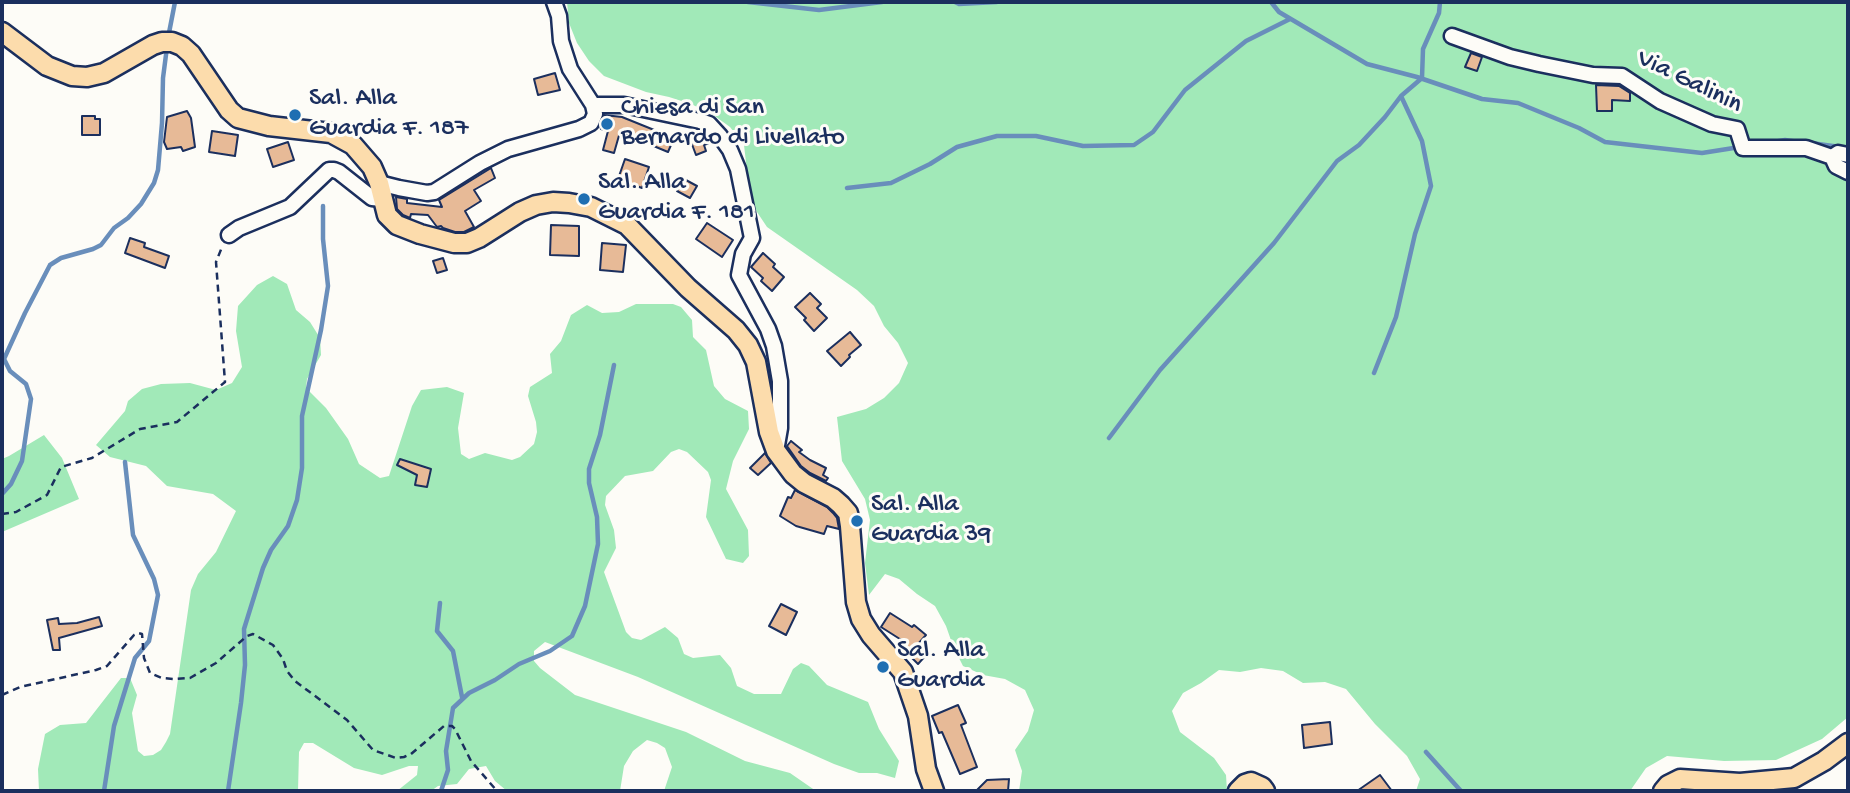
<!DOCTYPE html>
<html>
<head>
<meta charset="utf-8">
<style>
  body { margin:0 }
  #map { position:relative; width:1850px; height:793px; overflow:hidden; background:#fdfcf7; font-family:"Gochi Hand",sans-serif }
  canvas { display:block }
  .frame { position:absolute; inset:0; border:4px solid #1b2f5e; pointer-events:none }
</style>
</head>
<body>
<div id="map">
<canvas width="1850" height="793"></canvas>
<div class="frame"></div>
</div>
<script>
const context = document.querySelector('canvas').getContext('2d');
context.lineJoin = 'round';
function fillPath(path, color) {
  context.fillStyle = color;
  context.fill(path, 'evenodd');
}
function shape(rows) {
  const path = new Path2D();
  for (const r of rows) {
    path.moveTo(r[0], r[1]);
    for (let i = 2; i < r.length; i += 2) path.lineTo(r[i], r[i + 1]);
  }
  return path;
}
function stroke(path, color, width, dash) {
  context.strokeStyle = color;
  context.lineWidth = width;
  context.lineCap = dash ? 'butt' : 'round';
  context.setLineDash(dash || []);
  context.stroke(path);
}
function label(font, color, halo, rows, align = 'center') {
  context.font = font + ' "Gochi Hand",sans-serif';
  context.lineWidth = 6;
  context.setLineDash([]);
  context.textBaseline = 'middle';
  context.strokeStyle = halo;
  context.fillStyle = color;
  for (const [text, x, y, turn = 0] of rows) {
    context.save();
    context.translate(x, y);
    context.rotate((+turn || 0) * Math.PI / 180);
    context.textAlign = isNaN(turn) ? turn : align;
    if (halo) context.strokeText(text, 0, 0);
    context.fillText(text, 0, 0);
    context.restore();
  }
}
fillPath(shape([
  [567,2,1848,2,1848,717,1822,739,1776,760,1724,761,1667,756,1646,768,1630,791,1416,791,1420,779,1407,756,1375,724,1346,689,1325,682,1303,683,1283,671,1261,668,1240,672,1219,670,1201,683,1183,693,1172,711,1180,732,1214,758,1226,775,1227,791,1019,791,1022,771,1015,750,1028,731,1034,710,1025,690,1005,679,983,675,963,666,953,646,946,626,935,606,917,594,899,579,885,574,869,595,865,563,870,520,865,499,842,461,837,417,866,409,884,398,899,383,908,363,898,343,884,326,874,306,857,290,767,227,755,209,749,188,744,145,730,127,712,114,691,104,669,97,646,92,604,76,589,61,577,43,569,23],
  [273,276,287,284,296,310,310,322,320,338,321,355,307,379,306,388,326,408,348,439,359,464,380,478,389,476,412,406,421,390,447,387,464,393,458,428,461,454,469,459,485,453,512,460,520,457,534,444,537,432,536,422,528,396,530,387,552,373,550,354,561,341,571,315,587,305,602,313,619,312,636,304,673,304,681,307,692,320,693,337,706,350,714,386,725,399,748,411,749,429,733,461,726,489,748,530,749,556,743,563,726,559,706,517,711,480,708,472,687,452,679,449,671,452,653,471,625,476,606,496,605,505,614,530,616,548,604,572,626,632,632,638,641,640,665,627,678,638,684,654,693,658,720,655,731,668,737,686,754,694,781,694,793,669,801,663,809,666,827,685,868,702,879,729,899,761,895,778,877,773,859,773,834,764,638,677,545,642,534,651,534,661,540,668,575,695,686,732,745,761,790,773,816,791,664,791,672,767,665,748,657,743,647,740,633,751,624,766,620,791,507,791,495,781,486,766,469,769,457,784,438,786,431,791,397,791,417,775,418,766,409,766,382,775,354,768,313,743,304,743,299,752,298,791,39,791,38,769,45,734,60,725,86,723,121,678,130,678,137,695,132,713,138,751,144,756,153,755,161,750,166,742,170,734,191,590,198,574,216,552,236,511,213,494,167,486,146,466,110,457,96,445,125,411,128,401,142,389,161,384,190,383,216,390,232,383,242,367,236,331,238,306,257,285],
  [44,435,62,458,79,499,2,532,2,459,9,456]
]), '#a1e9b8');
stroke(shape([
  [748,2,819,10,882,2],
  [955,2,959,4,997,2],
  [1271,2,1279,12,1367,64,1417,77,1482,99,1518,103,1579,128,1605,142,1702,153,1740,147],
  [168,38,175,2],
  [1773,142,1785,140,1799,142],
  [1811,143,1840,147],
  [847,188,891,183,930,164,957,147,997,136,1036,136,1083,146,1134,145,1153,132,1185,90,1246,41,1290,19],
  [1374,373,1396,317,1415,234,1431,186,1422,141,1401,96],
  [1109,438,1160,370,1274,243,1337,161,1359,145,1385,117,1401,96,1422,78,1423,49,1439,13,1440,2],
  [2,494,11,484,22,461,31,399,26,384,10,371,4,359,25,313,50,265,61,258,93,249,101,245,114,228,128,218,141,204,154,183,158,170,162,123,163,78,167,47],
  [440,603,437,631,453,651,462,697],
  [1426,752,1461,791],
  [104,791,114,726,135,658,149,641,158,595,154,579,133,535,125,462],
  [228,791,241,703,245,665,244,629,263,568,271,550,288,526,297,500,302,468,302,416,321,330,328,286,323,239,323,206],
  [441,791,448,770,446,751,453,708,469,693,495,680,519,664,550,651,572,636,585,606,598,544,597,517,589,483,589,469,600,435,614,365]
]), '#698ebb', 4.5);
const building = shape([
  [1471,53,1482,57,1477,71,1465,67,1471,53],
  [555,73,560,90,538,95,534,79,555,73],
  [1596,85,1619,86,1630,93,1630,101,1612,100,1612,111,1597,111,1596,85],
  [187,111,191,118,195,147,183,151,181,147,167,149,164,142,167,117,187,111],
  [604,115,622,117,674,138,668,152,620,132,614,153,603,150,608,131,601,129,600,126,604,115],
  [82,116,95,116,95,119,100,119,100,135,82,135,82,116],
  [212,131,238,135,235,156,209,152,212,131],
  [705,133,709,143,704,145,706,151,696,155,690,139,705,133],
  [288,142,294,160,273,167,267,149,288,142],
  [625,159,649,167,642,188,618,179,625,159],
  [491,168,495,178,474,190,481,201,465,211,474,227,464,232,455,232,443,228,441,226,437,227,428,215,411,214,410,218,403,215,397,209,396,197,407,199,407,203,442,207,439,200,491,168],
  [684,179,697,186,690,198,677,191,684,179],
  [707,223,733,240,722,257,696,239,707,223],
  [551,225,579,226,579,256,550,255,551,225],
  [130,238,145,243,144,247,169,256,165,268,125,253,130,238],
  [602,243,626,245,623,272,600,270,602,243],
  [763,253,775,264,773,267,784,277,772,291,761,281,763,278,751,267,763,253],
  [443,258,447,270,437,273,433,261,443,258],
  [810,293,821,304,817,308,827,318,814,331,804,320,806,318,795,307,810,293],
  [850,332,861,345,849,355,850,357,841,366,827,351,850,332],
  [791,441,802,450,799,452,810,460,826,468,823,475,828,478,826,481,810,473,801,466,787,446,791,441],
  [765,453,771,463,758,475,750,468,765,453],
  [400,459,431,469,427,487,415,485,417,475,397,465,400,459],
  [795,490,827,507,833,513,837,518,839,529,827,526,824,534,796,526,780,516,788,497,791,498,795,490],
  [781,604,797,612,786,635,769,626,781,604],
  [890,613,912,627,914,625,926,635,918,644,927,654,918,664,910,656,899,649,903,641,881,627,890,613],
  [99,617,102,626,59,638,60,650,53,650,47,620,58,618,59,624,77,623,99,617],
  [958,705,966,723,961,725,977,767,960,774,942,732,939,733,932,716,958,705],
  [1330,722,1332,744,1304,748,1302,725,1330,722],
  [1380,775,1392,791,1357,791,1380,775],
  [1009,779,1008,791,976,791,987,780,1009,779]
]);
fillPath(building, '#e7ba97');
stroke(building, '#1b2f5e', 2);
const minor = shape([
  [1452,36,1510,57,1539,64,1593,75,1622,76,1660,101,1712,124,1737,129,1743,148,1806,148,1832,157,1836,166,1848,172],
  [593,105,624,105,700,121,709,124,720,136,730,150,738,169,752,238,743,254,739,275,768,329,774,346,780,381,780,428,776,451],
  [1832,157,1838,153,1848,155],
  [379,183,399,188,427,193,434,192,480,163,508,149,579,129,591,123,595,114,593,105,570,69,561,41,559,16,554,2],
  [229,235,239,228,290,207,329,170,334,170,339,172,372,198,382,199]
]);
const major = shape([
  [2,32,47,66,72,76,87,77,104,73,153,45,162,42,172,42,182,46,191,54,229,110,238,118,269,126,331,133,353,145,372,167,379,183,387,215,397,225,420,234,454,243,467,243,479,238,520,212,536,205,553,202,569,203,591,207,627,225,688,288,736,330,748,345,756,362,769,432,776,451,793,474,804,483,833,498,841,505,848,513,850,526,856,602,861,619,871,635,903,672,918,716,926,769,934,791],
  [1238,791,1245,784,1251,782,1262,787,1265,791],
  [1663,791,1668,785,1680,779,1740,783,1794,778,1824,761,1848,743]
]);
stroke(minor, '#1b2f5e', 19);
stroke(major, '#1b2f5e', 23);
stroke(shape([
  [2,514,16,512,47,495,61,467,92,458,140,429,177,422,225,382,216,262,222,247],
  [2,695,20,687,96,670,107,666,134,635,138,633,142,634,144,658,150,673,162,678,174,679,190,678,216,663,247,636,253,634,273,645,283,659,287,671,295,681,347,720,373,750,396,758,404,757,411,754,444,726,452,726,455,729,471,761,497,791]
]), '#1b2f5e', 2.5, [7, 5]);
stroke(minor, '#fdfcf7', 14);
stroke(major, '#fcdcac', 18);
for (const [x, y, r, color] of [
  [295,115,7,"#1f6fb2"],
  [607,124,7,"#1f6fb2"],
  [584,199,7,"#1f6fb2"],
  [857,521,7,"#1f6fb2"],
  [883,667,7,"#1f6fb2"]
]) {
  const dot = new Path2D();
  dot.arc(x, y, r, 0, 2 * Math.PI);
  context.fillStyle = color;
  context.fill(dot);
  stroke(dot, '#fdfcf7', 2.5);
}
label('26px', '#1b2f5e', '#fdfcf7', [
  ["Via Galinin",1689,83,26]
]);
label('26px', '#1b2f5e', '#fdfcf7', [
  ["Sal. Alla",309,100],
  ["Guardia F. 187",309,130],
  ["Chiesa di San",621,109],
  ["Bernardo di Livellato",621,139],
  ["Sal. Alla",598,184],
  ["Guardia F. 181",598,214],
  ["Sal. Alla",871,506],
  ["Guardia 39",871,536],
  ["Sal. Alla",897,652],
  ["Guardia",897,682]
], 'left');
</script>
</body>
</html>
